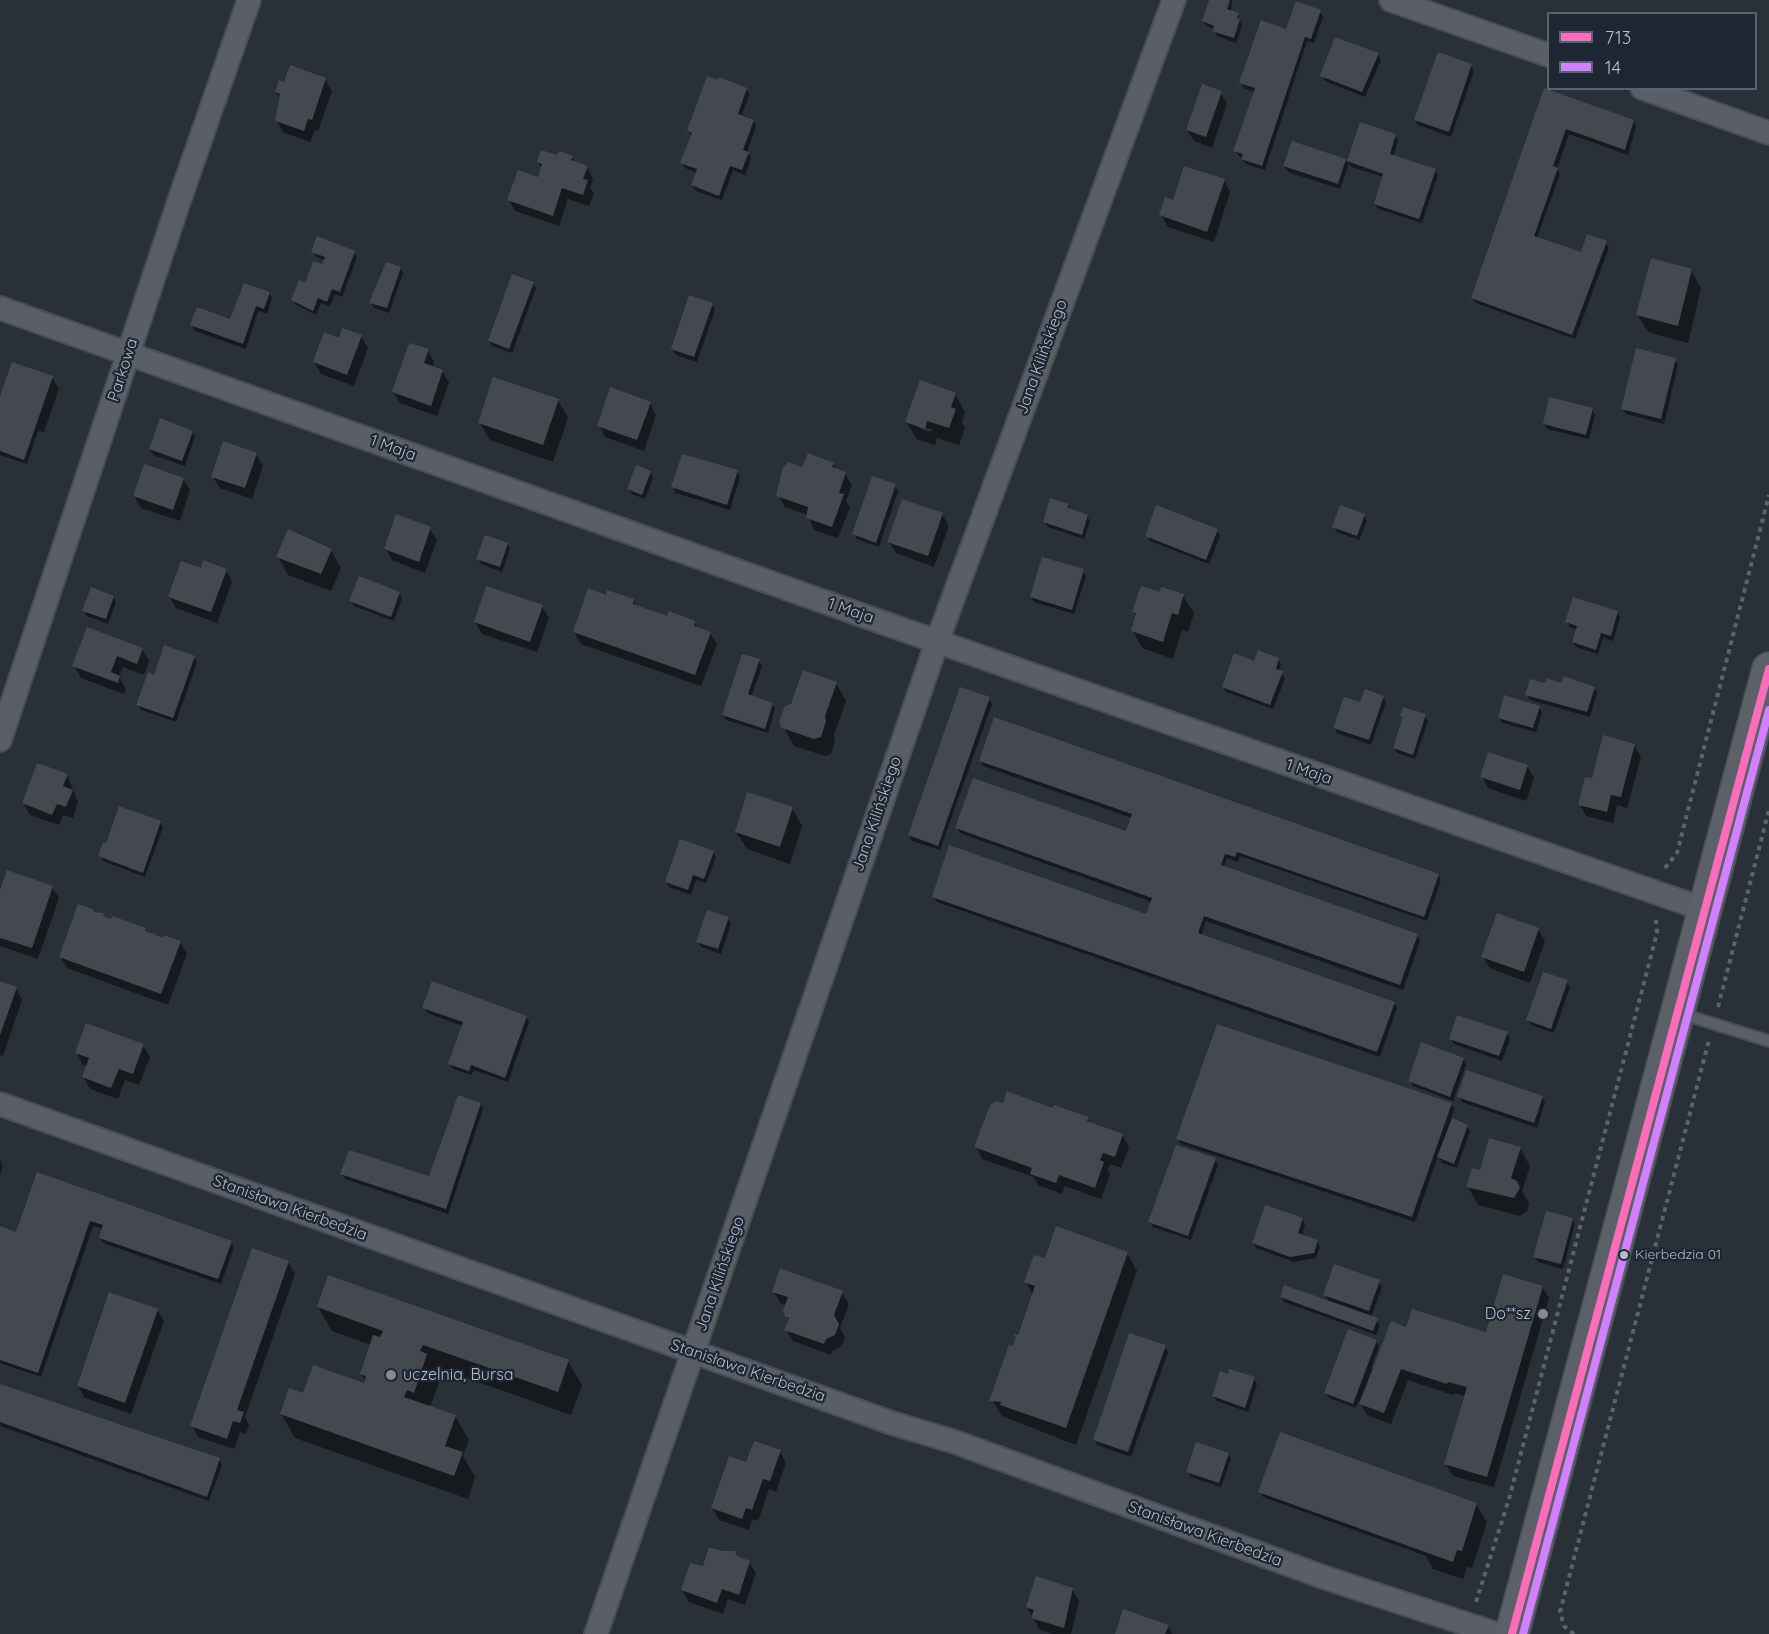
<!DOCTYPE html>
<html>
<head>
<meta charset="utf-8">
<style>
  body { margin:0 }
  #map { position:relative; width:1769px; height:1634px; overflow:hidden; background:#2a3038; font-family:Quicksand,sans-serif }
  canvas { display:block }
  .legend { position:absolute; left:1547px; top:12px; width:210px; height:78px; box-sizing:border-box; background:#1d2633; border:2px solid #59626f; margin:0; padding:8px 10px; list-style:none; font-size:18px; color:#b4bcc9 }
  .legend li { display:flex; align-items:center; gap:12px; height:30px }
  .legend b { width:30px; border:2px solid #59626f }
</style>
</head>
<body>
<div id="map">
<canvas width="1769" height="1634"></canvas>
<ul class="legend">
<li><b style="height:8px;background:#fb6dba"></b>713</li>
<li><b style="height:8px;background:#d180ff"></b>14</li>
</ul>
</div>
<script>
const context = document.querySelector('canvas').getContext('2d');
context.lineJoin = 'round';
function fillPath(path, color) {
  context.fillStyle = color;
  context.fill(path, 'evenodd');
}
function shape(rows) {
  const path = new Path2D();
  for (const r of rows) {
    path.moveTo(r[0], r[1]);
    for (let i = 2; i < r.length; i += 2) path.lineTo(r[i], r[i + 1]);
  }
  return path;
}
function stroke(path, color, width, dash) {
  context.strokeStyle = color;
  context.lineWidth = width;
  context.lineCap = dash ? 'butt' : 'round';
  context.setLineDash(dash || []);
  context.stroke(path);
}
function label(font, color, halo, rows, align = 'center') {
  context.font = font + ' Quicksand,sans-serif';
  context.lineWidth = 4.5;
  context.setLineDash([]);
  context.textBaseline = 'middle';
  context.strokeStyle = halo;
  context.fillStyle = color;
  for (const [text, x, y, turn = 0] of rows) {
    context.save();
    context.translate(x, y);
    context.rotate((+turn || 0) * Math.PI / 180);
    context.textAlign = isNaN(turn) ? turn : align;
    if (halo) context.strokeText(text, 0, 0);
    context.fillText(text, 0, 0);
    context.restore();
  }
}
fillPath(shape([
  [1211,0,1232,0,1231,12,1238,14,1242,26,1236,43,1217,36,1214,29,1207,26,1203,21],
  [1320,12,1323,17,1314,43,1307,41,1265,170,1246,164,1235,151,1255,92,1244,88,1241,83,1286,30],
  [1378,54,1381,60,1365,97,1325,81,1322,76],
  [1471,65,1474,71,1451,137,1418,125,1415,120],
  [325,79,332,91,318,131,315,130,310,142,283,132,276,120,281,100,276,92,285,84],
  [746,89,750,94,741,116,753,121,756,126,747,152,751,158,745,175,733,170,722,200,696,191,692,185,697,173,685,168,682,163,692,137,688,131],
  [1545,90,1633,121,1636,126,1628,155,1569,134,1557,169,1560,174,1537,238,1581,254,1606,242,1609,248,1575,339,1476,303,1473,298],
  [1220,92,1227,104,1212,148,1194,141,1187,130],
  [1361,124,1395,136,1398,141,1393,157,1435,170,1438,175,1422,223,1378,209,1375,204,1384,177,1351,167,1349,163,1340,189,1288,172,1284,166,1345,160,1347,164],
  [558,157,572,157,575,163,587,167,593,179,590,188,594,193,589,206,568,199,559,226,515,211,509,200,539,179,542,169,538,162],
  [1224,180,1230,192,1214,242,1168,227,1161,215,1174,202],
  [313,251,354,252,357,257,342,297,335,294,330,306,321,303,316,315,296,305,293,300,325,260,316,257],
  [400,268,403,273,389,313,374,308,371,303,381,273],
  [1691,270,1701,288,1688,343,1648,332,1638,315],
  [533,283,536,288,512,353,492,346,489,341],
  [269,293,272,298,267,314,258,311,246,349,195,331,192,325,231,321],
  [712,304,715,310,697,362,676,355,672,349],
  [361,336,368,348,354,386,321,374,314,362],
  [428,351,434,362,432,368,442,371,449,383,437,416,400,403,393,392],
  [1675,360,1678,365,1664,424,1626,414,1623,409],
  [52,378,59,389,44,432,38,431,27,464,0,455,0,400],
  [955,394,965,412,962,422,965,428,959,445,937,438,935,445,917,439,906,422],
  [919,425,932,430,931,432,919,428],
  [558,400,568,418,553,462,490,440,479,422],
  [650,403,656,415,644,451,605,437,599,425],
  [1592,409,1595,415,1589,439,1547,429,1544,424],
  [192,432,195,437,185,466,153,455,150,449],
  [256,454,263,466,252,499,220,488,213,477],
  [833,464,837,471,845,474,852,485,846,501,850,507,838,538,814,530,808,515,785,507,778,495,803,469],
  [650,472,653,478,645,499,632,494,629,489],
  [737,472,740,477,730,510,676,493,673,487],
  [183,479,190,490,180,521,141,508,134,496],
  [895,485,898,491,879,547,857,539,854,534],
  [1068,505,1071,510,1087,516,1090,521,1084,539,1048,527,1045,521],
  [942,514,949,526,934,567,896,553,889,542],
  [1364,515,1367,521,1359,540,1337,532,1334,527],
  [430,529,437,540,425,573,392,560,386,549],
  [1217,531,1220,536,1209,564,1150,541,1147,536],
  [507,544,510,549,502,572,481,564,478,559],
  [331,550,341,568,331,591,288,575,278,557],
  [202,570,226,570,232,582,217,623,176,608,169,596],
  [1083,571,1086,576,1074,614,1034,602,1031,597],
  [399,593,402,598,394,621,354,606,351,601],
  [1161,594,1183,596,1194,613,1188,632,1182,630,1173,659,1142,648,1132,630,1136,617,1134,612],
  [113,597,116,603,108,624,87,616,84,610],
  [607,597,633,600,637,607,668,618,694,622,698,629,710,633,717,644,701,686,581,644,574,632],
  [542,607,549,618,537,652,482,634,475,622],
  [1617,612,1620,617,1613,641,1603,638,1598,654,1576,647,1573,642,1577,630,1570,627,1567,622],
  [142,649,149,661,144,675,123,667,119,677,126,689,124,694,81,678,74,666],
  [194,657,197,662,176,722,141,710,138,704,155,677],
  [1278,659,1281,665,1279,672,1285,678,1273,709,1226,692,1223,687,1255,663],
  [759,661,762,666,751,697,772,704,775,709,768,733,726,720,723,715],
  [836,683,846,701,834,735,835,740,831,754,825,756,794,746,781,722],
  [1546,685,1594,688,1597,693,1590,717,1530,700,1527,695],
  [1383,697,1386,702,1371,745,1337,733,1334,728,1361,704],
  [989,699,992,704,940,850,912,841,909,835],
  [1539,707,1542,713,1536,732,1502,723,1499,718],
  [1402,716,1425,716,1428,721,1415,759,1397,753,1394,748,1403,719],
  [1634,745,1641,757,1627,808,1617,805,1613,823,1586,816,1580,805,1593,780],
  [980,760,1438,875,1441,880,1427,921,1240,856,1238,862,1227,858,1224,867,1417,935,1420,941,1403,990,1206,921,1201,936,1394,1003,1397,1008,1380,1057,937,902,934,897,1147,916,1152,902,960,833,957,828,1127,833,1132,818,983,766],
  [1527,766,1534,778,1526,801,1488,788,1482,777],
  [67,775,78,802,73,818,63,815,59,825,30,815,23,803],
  [120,808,160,822,163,827,145,877,103,861,100,856],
  [792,808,802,826,790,864,747,849,736,832],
  [713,852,716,857,706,883,696,880,691,895,669,887,666,882],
  [52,887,59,898,38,959,0,946,0,894],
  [103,917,145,929,147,933,164,939,180,942,187,954,168,1005,67,968,60,956],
  [728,918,731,924,721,954,701,947,698,942],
  [1538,929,1545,941,1530,983,1490,968,1483,957],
  [1567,982,1570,987,1554,1033,1531,1025,1528,1020],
  [0,983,16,988,22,1000,3,1056,0,1055],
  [424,1007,526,1017,529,1022,508,1082,474,1070,471,1075,453,1069,450,1064,463,1026,427,1013],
  [1507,1033,1510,1039,1502,1061,1454,1044,1451,1039],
  [143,1045,150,1057,139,1085,125,1080,118,1099,90,1089,84,1077,87,1066,83,1065,77,1053],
  [1463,1059,1466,1065,1453,1101,1413,1086,1410,1081],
  [1459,1096,1542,1097,1545,1102,1537,1128,1462,1102],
  [480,1104,483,1109,448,1214,345,1179,342,1174,430,1178],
  [1451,1104,1454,1109,1451,1120,1467,1126,1470,1131,1457,1168,1442,1163,1438,1156,1415,1222,1181,1144,1178,1139],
  [1088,1119,1091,1124,1122,1135,1129,1147,1121,1168,1110,1164,1107,1170,1110,1174,1101,1199,1065,1186,1062,1194,1038,1185,1034,1177,982,1159,976,1147],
  [1520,1148,1530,1166,1522,1192,1529,1203,1528,1210,1520,1216,1478,1205,1468,1187,1481,1171],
  [0,1160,3,1166,0,1175],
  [1215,1160,1218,1165,1191,1240,1153,1227,1150,1222],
  [38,1174,231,1242,234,1247,221,1284,103,1243,100,1238,103,1229,93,1226,41,1377,0,1363,0,1228,17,1234],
  [1302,1219,1305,1224,1302,1236,1317,1241,1320,1247,1316,1258,1294,1262,1256,1248,1253,1243],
  [1572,1219,1575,1224,1563,1269,1538,1262,1535,1257],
  [1127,1253,1137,1271,1076,1445,1002,1416,991,1398,1014,1348,1033,1295,1026,1282,1046,1260],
  [288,1262,295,1274,245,1417,249,1425,246,1434,240,1432,234,1449,198,1437,192,1425],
  [1379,1282,1382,1287,1371,1317,1380,1325,1376,1335,1284,1302,1281,1297,1329,1302,1325,1295],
  [1542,1287,1549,1298,1494,1487,1453,1476,1446,1464,1466,1396,1454,1393,1453,1395,1408,1380,1391,1424,1367,1415,1359,1401,1356,1408,1329,1398,1326,1393,1376,1341,1379,1346,1371,1368,1374,1369,1407,1329,1486,1334],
  [774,1292,842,1292,849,1304,840,1328,845,1337,841,1347,832,1351,831,1355,793,1341,786,1330,789,1321,786,1315,786,1305,780,1303],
  [318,1307,568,1361,582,1385,571,1415,436,1367,440,1379,430,1407,455,1416,469,1440,463,1456,475,1477,468,1499,295,1438,281,1414,304,1395,365,1385,366,1382,361,1374,371,1345,332,1331],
  [157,1310,164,1321,131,1414,85,1398,78,1386],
  [1164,1346,1168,1352,1131,1457,1097,1445,1094,1440],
  [1254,1378,1257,1384,1248,1412,1217,1401,1214,1396],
  [0,1386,219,1459,222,1465,209,1501,0,1426],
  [780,1451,786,1463,776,1492,769,1489,758,1521,752,1519,749,1530,719,1520,712,1508,747,1464],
  [1228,1454,1231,1459,1221,1487,1191,1477,1188,1472],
  [1260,1492,1476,1504,1487,1522,1472,1568,1467,1567,1463,1579,1433,1569,1426,1556,1263,1497],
  [728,1551,749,1562,756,1573,745,1605,728,1599,723,1614,689,1602,682,1590,704,1568],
  [1072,1589,1079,1601,1071,1634,1053,1634,1040,1630,1027,1607],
  [1168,1626,1172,1634,1116,1634]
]), '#0007');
fillPath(shape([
  [1209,0,1230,0,1227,9,1239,13,1237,18,1240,19,1234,38,1212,31,1214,26,1202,21],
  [1296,1,1321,10,1311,39,1305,37,1262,166,1241,159,1243,154,1233,151,1255,88,1239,83,1261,20,1286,29],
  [1335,37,1379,53,1362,92,1320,76],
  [1438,52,1472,64,1449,132,1414,120],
  [290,65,326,78,312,120,308,119,304,131,275,121,280,94,275,92,279,80,284,82],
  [707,76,718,80,719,77,747,88,738,114,754,120,743,150,749,152,742,170,730,166,719,196,691,185,697,169,680,163,692,133,687,131],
  [1202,84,1222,91,1206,137,1186,130],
  [1544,88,1634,120,1625,150,1566,129,1553,166,1558,168,1534,236,1581,252,1587,234,1607,241,1572,335,1471,298],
  [1360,122,1396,134,1390,154,1436,169,1419,219,1374,204,1383,174,1347,161],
  [1292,141,1346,159,1338,184,1283,166],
  [541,150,557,155,559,151,573,156,571,160,588,166,583,179,588,180,583,195,562,188,553,216,507,200,518,170,538,177,542,164,537,162],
  [1184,166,1225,179,1207,232,1159,215,1165,197,1173,200],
  [317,236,355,251,340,292,332,289,327,302,318,298,313,311,291,300,299,280,305,283,313,261,322,264,325,257,311,252],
  [1651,258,1692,269,1678,326,1636,315],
  [386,262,401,267,387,308,369,303],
  [512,274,534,282,509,349,488,341],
  [244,283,270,292,264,309,256,306,243,344,190,325,197,307,230,319],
  [689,295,713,303,694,357,671,349],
  [342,328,362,335,347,375,313,362,324,332,339,338],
  [409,343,429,349,424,363,443,370,431,406,392,392],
  [1636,348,1676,358,1661,419,1621,409],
  [12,362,53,376,24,460,0,451,0,396],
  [493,377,559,399,543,445,478,423],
  [920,380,956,393,951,407,956,409,949,428,927,421,925,429,905,422],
  [610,387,651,402,637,440,597,426],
  [1549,397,1593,408,1586,435,1543,424],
  [160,418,193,431,182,461,149,449],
  [223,441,257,453,245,488,211,477],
  [808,453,834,463,832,467,846,472,839,493,844,494,832,527,806,518,808,507,776,496,782,470,788,462,802,467],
  [682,454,738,470,727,505,671,487],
  [144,464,184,478,173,510,133,496],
  [636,465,651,471,642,495,627,489],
  [872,476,896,484,876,543,852,534],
  [1050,498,1069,504,1067,507,1088,515,1082,535,1043,522],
  [902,499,943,513,928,556,887,542],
  [1156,505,1218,529,1206,560,1145,536],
  [1340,505,1365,514,1357,536,1332,527],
  [396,514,431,527,419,562,384,549],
  [288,529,332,549,321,574,276,557],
  [485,535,508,543,500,567,476,559],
  [1042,557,1084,569,1072,610,1030,597],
  [203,560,227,569,211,612,168,597,181,561,201,568],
  [359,576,400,592,391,617,349,601],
  [486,586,543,605,530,642,474,622],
  [1141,586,1160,592,1161,587,1184,594,1178,615,1172,613,1163,642,1131,631,1136,613,1132,612],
  [91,587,114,596,106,619,82,611],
  [588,588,606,595,607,590,634,599,633,604,667,616,669,611,695,621,694,626,711,632,695,675,573,632],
  [1573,597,1618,611,1611,636,1601,633,1596,650,1572,642,1577,626,1565,622],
  [87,627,143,648,137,664,117,656,111,672,120,676,118,683,72,666],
  [164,645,195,656,173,718,136,705,148,672,154,675],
  [1258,650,1279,658,1276,669,1283,671,1270,705,1222,687,1234,653,1254,661],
  [742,654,760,659,748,694,773,703,765,729,722,715],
  [803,670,837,682,825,716,826,721,821,737,814,739,782,728,779,722,785,706,791,704],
  [1564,676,1595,687,1587,712,1525,695,1530,679,1545,683,1547,678,1561,683],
  [960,687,990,697,938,846,908,835],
  [1365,689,1384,696,1369,740,1333,728,1344,697,1360,702],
  [1504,695,1540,706,1533,728,1498,718],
  [1403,707,1426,714,1413,755,1393,748,1403,717,1400,716],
  [994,717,1439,874,1424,917,1237,852,1235,857,1225,854,1221,865,1418,934,1400,985,1204,916,1198,933,1395,1002,1377,1052,932,897,949,845,1146,914,1152,898,955,828,973,778,1126,831,1132,814,979,761],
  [1603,735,1635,744,1621,797,1611,795,1607,812,1578,805,1585,777,1592,778],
  [1488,752,1528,765,1520,790,1480,777],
  [37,763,68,774,63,786,73,790,66,807,57,804,52,815,22,803],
  [747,792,793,807,780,847,735,832],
  [119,806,161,821,143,873,98,856,103,842,106,843],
  [680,839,714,851,704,879,693,875,688,890,665,882],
  [7,870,53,886,32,948,0,938,0,890],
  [78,904,94,910,93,912,104,913,103,916,111,919,112,916,146,928,145,931,153,934,154,931,155,935,163,938,164,935,181,941,161,994,59,957],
  [707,910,729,917,718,949,696,942],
  [1497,913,1539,928,1524,972,1481,957],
  [1543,972,1568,980,1551,1029,1526,1020],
  [0,981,17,987,0,1035],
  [432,981,527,1016,505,1078,471,1065,469,1071,448,1064,463,1022,422,1008],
  [1457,1015,1508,1032,1499,1056,1449,1039],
  [86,1023,144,1044,133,1074,119,1069,111,1088,82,1077,89,1058,75,1053],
  [1217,1024,1452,1103,1412,1217,1176,1139],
  [1421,1042,1464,1058,1450,1097,1408,1081],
  [1466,1070,1543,1096,1534,1123,1457,1097],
  [1007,1091,1052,1108,1054,1105,1089,1117,1087,1121,1123,1134,1115,1157,1103,1153,1100,1160,1104,1162,1095,1188,1059,1175,1056,1183,1030,1174,1032,1168,974,1147,990,1105,996,1101,1003,1103],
  [458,1095,481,1103,446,1209,340,1174,349,1150,429,1176],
  [1452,1118,1468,1125,1454,1164,1437,1157],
  [1489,1138,1521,1147,1511,1178,1517,1181,1520,1188,1514,1198,1466,1187,1472,1168,1480,1170],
  [1176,1145,1216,1158,1188,1236,1148,1222],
  [37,1172,232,1241,218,1279,99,1238,103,1225,90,1221,38,1373,0,1360,0,1226,16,1232],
  [1265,1205,1303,1218,1298,1233,1318,1240,1314,1253,1290,1257,1252,1243],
  [1546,1211,1573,1218,1561,1264,1533,1257],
  [1056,1226,1128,1252,1066,1428,1000,1405,1001,1402,989,1401,1009,1345,1013,1346,1016,1337,1013,1334,1018,1335,1035,1286,1024,1282,1034,1255,1045,1258],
  [252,1248,289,1261,237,1410,244,1412,240,1423,233,1421,227,1439,190,1426],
  [1334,1264,1380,1280,1369,1311,1323,1295],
  [780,1268,843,1291,834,1315,839,1324,835,1335,826,1339,824,1344,784,1330,789,1318,785,1316,783,1310,788,1297,772,1292],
  [1503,1274,1543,1286,1487,1477,1444,1464,1467,1387,1448,1382,1447,1384,1401,1369,1384,1413,1359,1404,1391,1321,1406,1327,1412,1309,1486,1332],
  [328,1275,569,1360,558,1392,423,1345,420,1351,427,1354,414,1393,407,1390,404,1397,456,1415,445,1446,463,1452,454,1476,280,1414,289,1388,303,1393,313,1365,364,1383,366,1376,360,1374,373,1335,380,1337,383,1331,317,1307],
  [1284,1285,1378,1318,1373,1331,1280,1297],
  [109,1292,158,1309,125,1403,77,1386],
  [1348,1329,1377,1340,1353,1404,1324,1393],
  [1129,1333,1166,1345,1128,1452,1093,1440],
  [1229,1369,1255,1377,1245,1408,1212,1396,1220,1371,1228,1374],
  [0,1384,220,1458,207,1497,0,1422],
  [1280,1432,1477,1503,1462,1551,1457,1550,1453,1562,1258,1492],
  [754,1441,781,1450,770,1481,763,1479,752,1510,746,1508,742,1519,711,1508,729,1456,746,1462],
  [1196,1442,1229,1453,1219,1483,1186,1472],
  [709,1547,723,1551,735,1551,737,1556,750,1561,739,1595,722,1589,717,1603,681,1590,690,1563,703,1566],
  [1036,1576,1073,1588,1064,1628,1031,1618,1034,1610,1026,1607],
  [1123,1609,1169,1625,1165,1634,1115,1634]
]), '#444950');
const service = shape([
  [1679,1013,1769,1041]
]);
const minor = shape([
  [1391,0,1548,55],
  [1642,88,1769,133],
  [0,308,864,616,1703,909],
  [0,740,178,204,249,0],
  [0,1104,892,1423,955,1442,1323,1577,1497,1634],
  [596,1634,937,642,1174,0]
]);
const primary = shape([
  [1512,1634,1769,669]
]);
stroke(service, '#484c53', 14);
stroke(minor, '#484c53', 26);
stroke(primary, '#484c55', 36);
stroke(shape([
  [1665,868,1677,853,1769,495],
  [1718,1007,1769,810],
  [1476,1602,1509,1499,1657,933,1656,920],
  [1574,1634,1564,1626,1560,1612,1709,1040]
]), '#5d636a', 4, [4.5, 4.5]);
stroke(service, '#5a5e66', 10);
stroke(minor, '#5a5e66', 22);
stroke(primary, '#5c6168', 33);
stroke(shape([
  [1512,1634,1769,669]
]), '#fb6dba', 8);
stroke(shape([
  [1523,1634,1769,710]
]), '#d180ff', 8);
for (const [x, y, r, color] of [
  [1624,1255,5,"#b4bcc9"],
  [1543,1314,6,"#848b96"],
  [391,1375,6,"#848b96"]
]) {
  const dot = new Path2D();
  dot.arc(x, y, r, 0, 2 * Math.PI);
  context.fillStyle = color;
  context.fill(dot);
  stroke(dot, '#1d2633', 2);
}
label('14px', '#b4bcc9', '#1d2633', [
  ["Kierbedzia 01",1635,1255]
], 'left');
label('16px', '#b4bcc9', '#1d2633', [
  ["Jana Kilińskiego",1042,357,-70],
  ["Parkowa",123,370,-72],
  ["1 Maja",393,448,20],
  ["1 Maja",851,611,19],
  ["1 Maja",1309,772,19],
  ["Jana Kilińskiego",877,814,-71],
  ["Stanisława Kierbedzia",290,1208,20],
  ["Jana Kilińskiego",720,1274,-71],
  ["Stanisława Kierbedzia",748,1371,19],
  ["Stanisława Kierbedzia",1205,1534,20]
]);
label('16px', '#b4bcc9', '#1d2633', [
  ["Do**sz",1531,1314],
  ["uczelnia, Bursa",403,1375,"left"]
], 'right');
</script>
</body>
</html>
